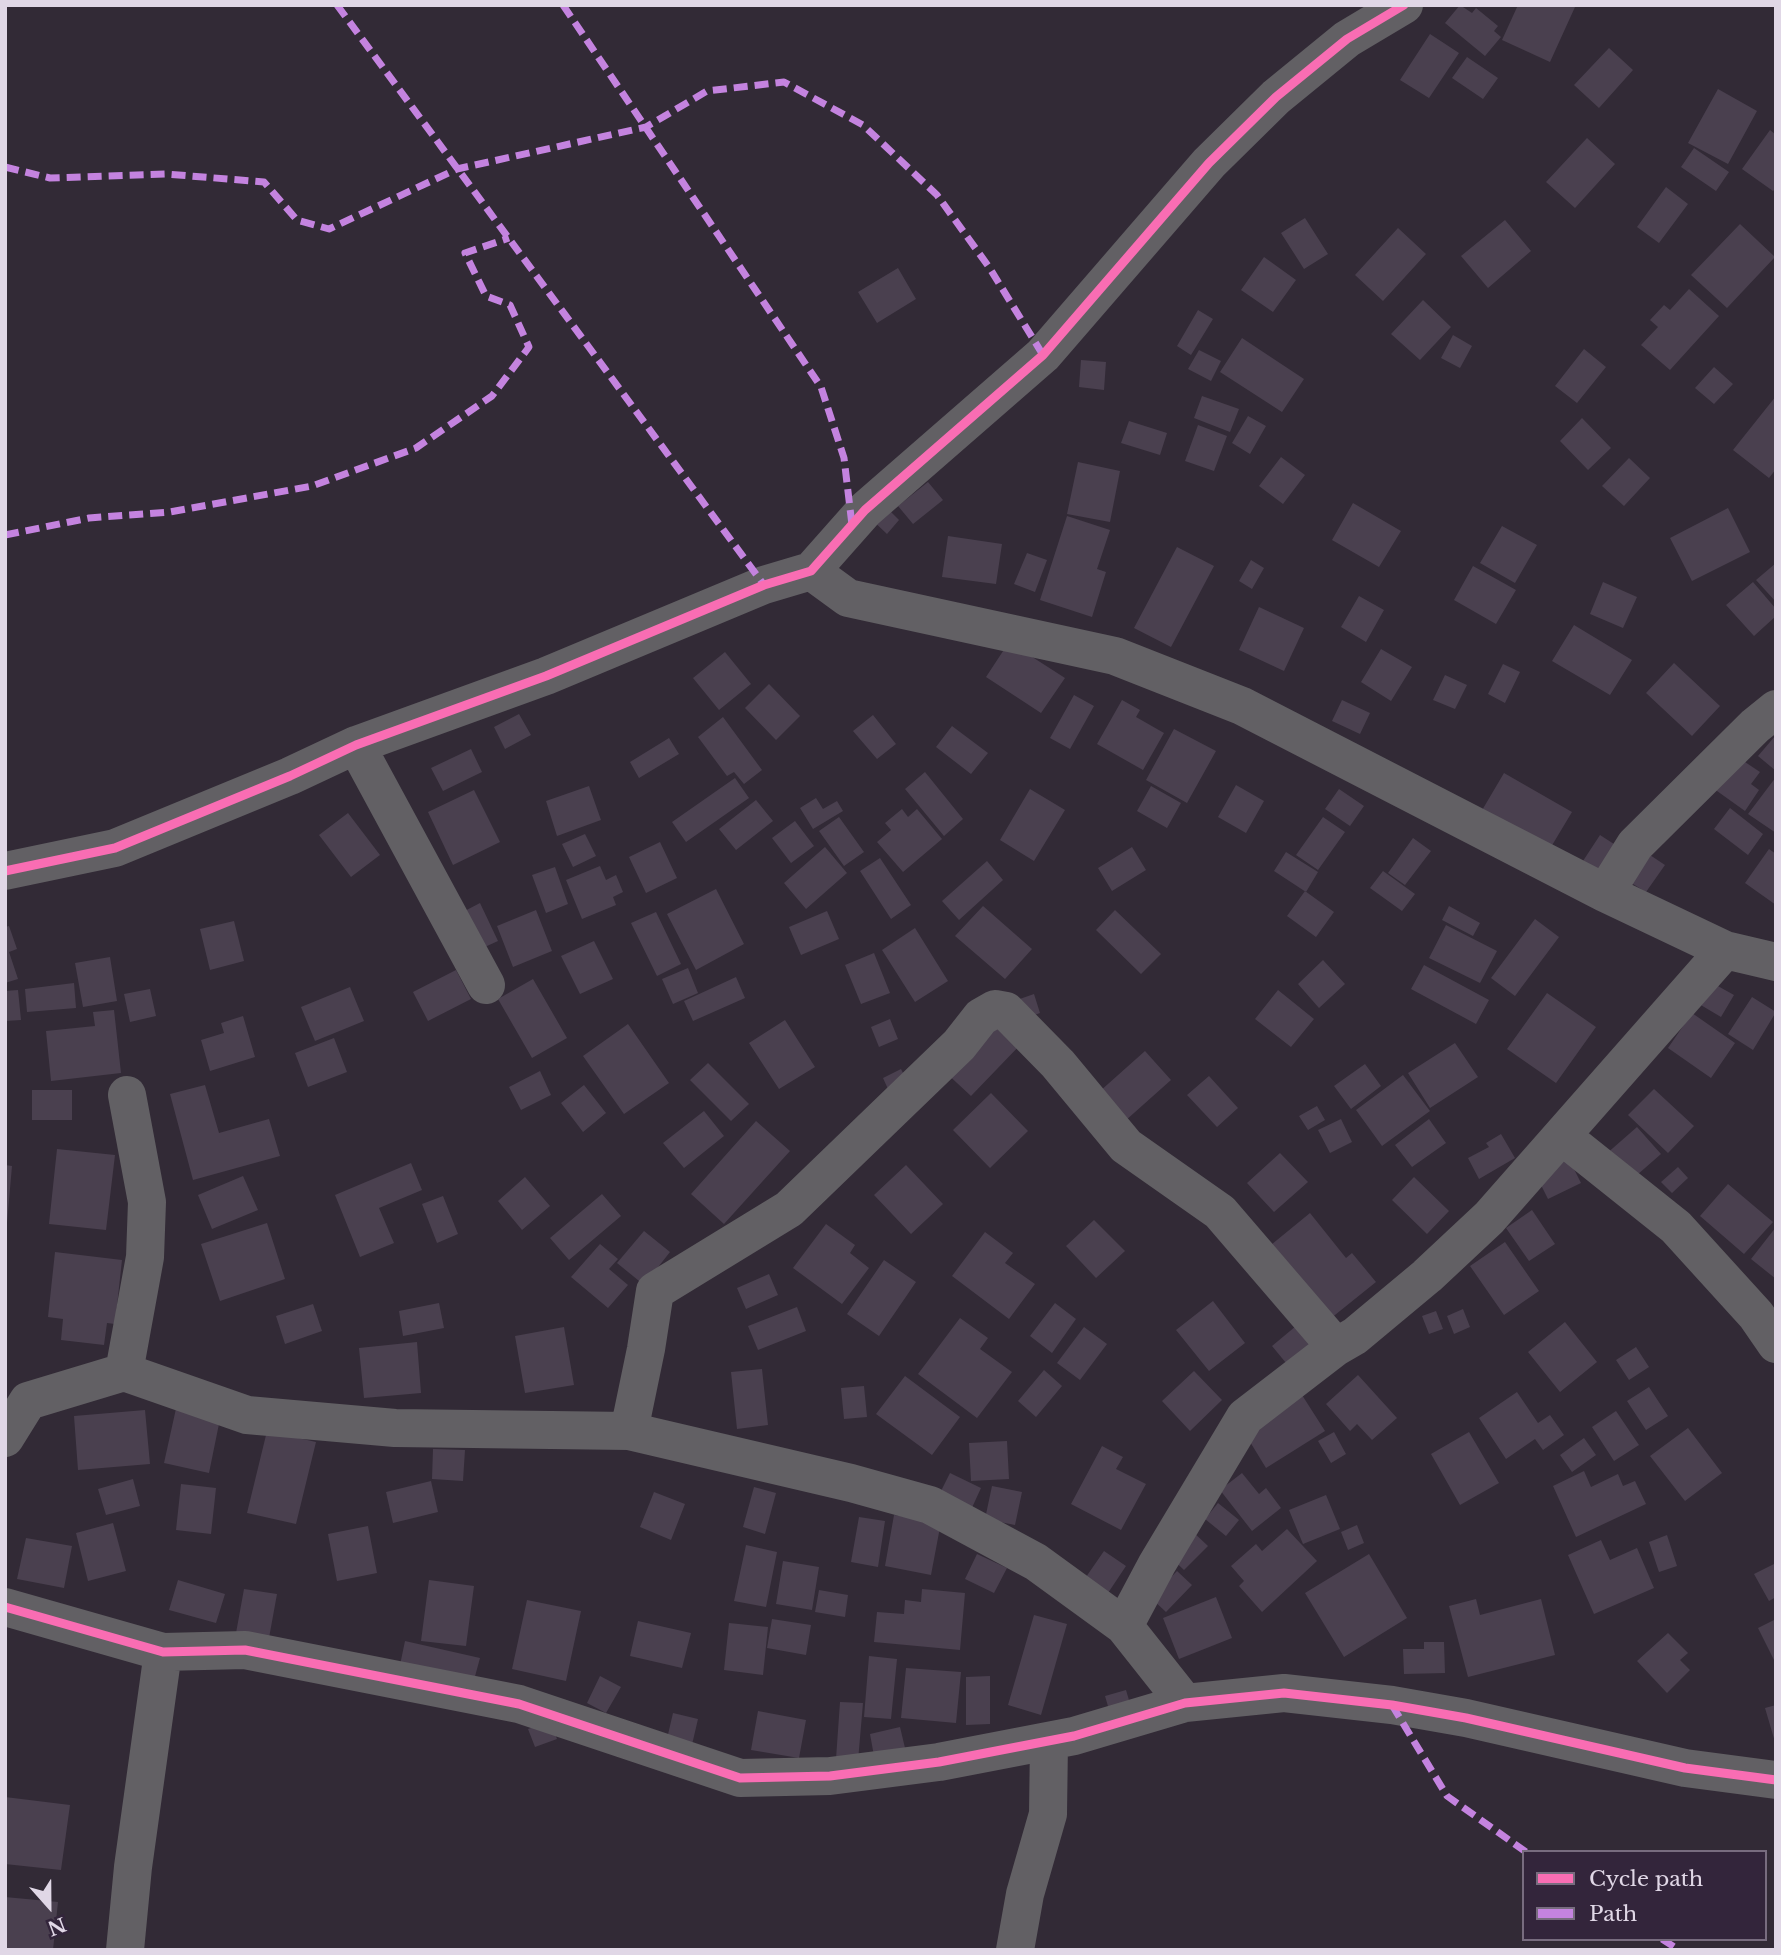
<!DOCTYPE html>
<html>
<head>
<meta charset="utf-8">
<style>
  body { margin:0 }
  #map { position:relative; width:1781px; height:1955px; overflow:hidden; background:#322a36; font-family:"Libre Baskerville",serif }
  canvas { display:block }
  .frame { position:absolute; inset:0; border:7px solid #e0d7e6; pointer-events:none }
  .legend { position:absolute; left:1522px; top:1850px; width:245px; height:91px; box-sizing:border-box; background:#33253b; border:2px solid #786c7f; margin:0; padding:9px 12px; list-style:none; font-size:21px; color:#e0d7e6 }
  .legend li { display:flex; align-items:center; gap:14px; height:35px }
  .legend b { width:35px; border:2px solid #786c7f }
  .north { position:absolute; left:14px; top:1871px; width:70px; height:70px; -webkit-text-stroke:5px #33253b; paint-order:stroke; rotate:159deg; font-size:19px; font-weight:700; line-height:28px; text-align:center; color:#e0d7e6 }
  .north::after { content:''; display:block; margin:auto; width:24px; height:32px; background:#e0d7e6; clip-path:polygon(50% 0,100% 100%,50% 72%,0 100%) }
</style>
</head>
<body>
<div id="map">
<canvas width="1781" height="1955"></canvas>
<div class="frame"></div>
<ul class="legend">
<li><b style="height:9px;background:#f96db3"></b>Cycle path</li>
<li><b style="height:9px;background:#c483df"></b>Path</li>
</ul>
<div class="north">N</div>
</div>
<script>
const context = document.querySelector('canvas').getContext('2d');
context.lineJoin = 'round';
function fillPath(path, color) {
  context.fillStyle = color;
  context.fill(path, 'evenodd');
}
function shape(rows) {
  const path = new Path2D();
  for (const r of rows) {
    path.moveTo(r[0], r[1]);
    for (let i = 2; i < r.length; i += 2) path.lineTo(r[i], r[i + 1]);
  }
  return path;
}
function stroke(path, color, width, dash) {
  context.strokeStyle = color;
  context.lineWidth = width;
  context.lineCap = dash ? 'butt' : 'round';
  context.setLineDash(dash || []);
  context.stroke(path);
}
fillPath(shape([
  [1460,5,1472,13,1476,8,1498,26,1494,31,1501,37,1485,56,1445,23],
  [1518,5,1575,7,1550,62,1502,40],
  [1430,34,1459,53,1429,98,1400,80],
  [1609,48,1633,70,1599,108,1574,85],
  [1467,57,1498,78,1483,99,1452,78],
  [1718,89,1757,111,1728,164,1688,143],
  [1770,130,1776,135,1776,188,1773,191,1742,169],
  [1587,138,1615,164,1575,208,1546,182],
  [1694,148,1729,172,1716,191,1681,167],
  [1666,187,1688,204,1659,243,1637,227],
  [1305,218,1328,254,1304,269,1281,233],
  [1505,220,1531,251,1488,288,1461,256],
  [1740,224,1775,257,1727,308,1691,275],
  [1398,228,1426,254,1383,301,1355,275],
  [1264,257,1296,280,1273,312,1241,290],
  [898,268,916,299,877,323,858,292],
  [1689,289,1719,316,1670,370,1641,345,1658,327,1650,320,1664,305,1670,310],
  [1423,300,1451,327,1420,360,1391,334],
  [1198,310,1213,319,1191,355,1177,346],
  [1453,335,1472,346,1460,368,1441,358],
  [1242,338,1304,379,1282,412,1220,372],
  [1584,349,1606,367,1577,403,1555,386],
  [1199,350,1221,361,1211,381,1188,369],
  [1081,360,1106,362,1104,390,1079,387],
  [1714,367,1733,384,1714,404,1695,388],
  [1202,396,1239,409,1230,432,1194,418],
  [1776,396,1776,469,1769,478,1733,450],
  [1248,416,1266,426,1250,454,1232,443],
  [1582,418,1611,448,1588,470,1560,441],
  [1129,421,1167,433,1160,455,1121,443],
  [1198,425,1227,436,1214,471,1185,461],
  [1281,457,1305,475,1283,504,1259,486],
  [1629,458,1650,478,1624,506,1602,486],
  [1078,462,1120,471,1110,522,1067,514],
  [928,482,943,500,913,524,898,506],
  [881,502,899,520,887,534,868,516],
  [1353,503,1401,531,1379,567,1332,540],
  [1728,508,1750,552,1692,581,1670,538],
  [1067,516,1110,530,1097,569,1106,572,1092,617,1040,600],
  [1502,526,1537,545,1515,583,1480,563],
  [948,536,1002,544,996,584,942,577],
  [1177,547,1214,566,1171,647,1134,628],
  [1027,553,1047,560,1035,592,1014,584],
  [1251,560,1264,568,1252,589,1239,581],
  [1776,563,1776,602,1756,580],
  [1473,566,1516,590,1496,624,1454,600],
  [1603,582,1637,597,1623,628,1590,614],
  [1753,582,1776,609,1776,616,1754,636,1726,605],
  [1359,596,1384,610,1366,642,1341,627],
  [1259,607,1304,628,1284,671,1239,650],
  [1574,625,1632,660,1610,695,1552,661],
  [1009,642,1065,678,1041,713,986,677],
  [1381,649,1412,667,1391,701,1361,682],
  [725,652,751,684,719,710,693,678],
  [1674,663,1720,706,1692,736,1646,693],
  [1503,664,1520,672,1505,703,1488,694],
  [1445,675,1467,685,1455,709,1433,700],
  [769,684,800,716,776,740,745,708],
  [1074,695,1094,706,1070,749,1050,738],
  [1122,700,1140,710,1136,717,1164,733,1143,770,1097,744],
  [1342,700,1370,713,1360,734,1332,721],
  [519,714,531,735,505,749,494,727],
  [873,715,896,744,877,759,853,731],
  [723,717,762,770,744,784,734,772,727,776,698,737],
  [952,726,988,753,971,774,936,747],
  [1174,729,1216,751,1187,803,1146,780],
  [1776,735,1776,771,1758,756],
  [669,738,679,754,639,778,630,762],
  [471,749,482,772,443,791,431,768],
  [1733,754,1760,772,1751,784,1759,790,1745,811,1710,786],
  [925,772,963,819,944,836,905,789],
  [1504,773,1572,812,1545,857,1481,812],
  [1776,777,1776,833,1748,814],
  [735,778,749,798,686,842,672,822],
  [1236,785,1264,801,1246,833,1218,817],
  [589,786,601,820,557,836,546,801],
  [1151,786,1181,803,1167,828,1137,811],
  [1030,789,1065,810,1034,861,1000,840],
  [1339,789,1364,806,1350,826,1325,809],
  [474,790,500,842,453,865,428,812],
  [816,798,823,809,837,801,843,811,813,829,800,808],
  [756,800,773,821,736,850,719,829],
  [1730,808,1763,834,1748,855,1714,829],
  [902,809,908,817,917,809,942,839,903,872,877,842,891,830,885,823],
  [348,813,380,855,351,877,319,835],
  [839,817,864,852,844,866,819,831],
  [1323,817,1345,832,1318,870,1296,855],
  [795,821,814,846,791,863,772,838],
  [585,834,596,856,573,867,562,844],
  [1600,835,1617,846,1597,875,1581,864],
  [1413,838,1431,851,1405,885,1388,873],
  [660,842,677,878,646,893,629,857],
  [825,847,847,873,806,909,784,883],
  [1132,847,1146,870,1112,891,1098,868],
  [1769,849,1776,854,1776,905,1745,883],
  [1286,852,1318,872,1306,892,1274,871],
  [1647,853,1665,865,1646,892,1628,881],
  [880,858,911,905,891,919,860,871],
  [987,861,1003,880,959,920,942,901],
  [600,866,606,880,616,875,623,892,613,897,616,905,582,919,566,880],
  [555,867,568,904,546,913,532,875],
  [1383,871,1415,894,1402,911,1370,888],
  [716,889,744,944,696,970,667,914],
  [1305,891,1334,912,1316,937,1287,916],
  [480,903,498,941,476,951,459,914],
  [983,906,1032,949,1005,979,955,936],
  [1449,906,1480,923,1473,936,1442,920],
  [536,910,552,951,513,967,497,926],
  [1115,910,1161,954,1141,974,1096,930],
  [827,911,839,939,801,955,789,927],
  [656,912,681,964,657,976,631,923],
  [1535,919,1559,937,1515,996,1491,978],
  [234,921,244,961,210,970,200,929],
  [1446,925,1497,951,1480,983,1429,958],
  [9,926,17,949,9,952,18,979,5,983,5,927],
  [915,928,948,981,915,1002,882,950],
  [594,941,613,979,580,994,561,956],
  [874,953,890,993,861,1004,845,965],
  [110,957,117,1001,83,1007,75,963],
  [1323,960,1345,984,1319,1008,1298,984],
  [1424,965,1489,1000,1476,1024,1411,989],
  [688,968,698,993,673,1004,662,979],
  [456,970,471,999,428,1021,413,992],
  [736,977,745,998,693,1021,684,1001],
  [533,979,567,1038,532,1058,498,999],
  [1707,980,1734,995,1721,1017,1694,1001],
  [74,983,76,1008,27,1012,25,989],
  [350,987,364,1021,315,1041,301,1007],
  [150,989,156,1016,130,1022,124,994],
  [18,990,21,1020,5,1021,5,991],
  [1278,990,1314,1019,1291,1047,1255,1019],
  [1547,993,1596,1027,1556,1083,1507,1049],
  [1034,994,1040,1013,1021,1020,1014,1001],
  [1752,997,1776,1012,1753,1050,1728,1034],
  [114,1010,121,1073,51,1081,46,1031,95,1026,93,1012],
  [1692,1013,1735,1043,1711,1078,1668,1048],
  [243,1016,255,1057,210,1071,201,1040,224,1033,221,1023],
  [995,1017,1022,1043,971,1096,943,1070],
  [890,1019,898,1039,879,1047,871,1027],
  [785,1020,815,1067,779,1089,749,1043],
  [628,1024,669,1083,624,1114,583,1056],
  [334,1038,347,1072,308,1087,295,1053],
  [1455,1043,1478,1077,1430,1108,1408,1073],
  [1145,1051,1171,1080,1125,1121,1099,1092],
  [708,1063,749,1104,731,1121,690,1080],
  [1365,1064,1381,1086,1351,1109,1334,1086],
  [901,1069,911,1089,892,1098,883,1078],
  [540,1071,551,1095,521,1110,509,1087],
  [1403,1075,1430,1111,1382,1146,1356,1110],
  [1209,1076,1238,1108,1217,1127,1187,1095],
  [205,1085,219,1133,269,1119,280,1156,193,1180,170,1094],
  [584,1085,606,1113,583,1132,561,1103],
  [1654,1089,1694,1126,1668,1153,1628,1115],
  [32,1090,72,1090,72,1120,32,1120],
  [991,1093,1028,1131,990,1168,953,1130],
  [1317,1106,1325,1120,1308,1130,1299,1116],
  [704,1111,724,1136,684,1168,663,1143],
  [1341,1119,1352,1142,1330,1153,1318,1130],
  [1429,1119,1446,1143,1412,1167,1395,1145],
  [756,1121,790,1151,724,1224,691,1194],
  [1637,1127,1661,1154,1629,1182,1605,1155],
  [1501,1134,1515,1158,1479,1179,1468,1158,1489,1147,1486,1143],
  [57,1149,115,1155,106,1230,49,1224],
  [1280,1153,1308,1182,1274,1212,1247,1183],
  [1568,1157,1581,1183,1548,1199,1535,1173],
  [411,1163,422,1190,379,1208,394,1243,360,1257,335,1195],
  [5,1165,12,1166,7,1223,5,1223],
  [906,1165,943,1204,911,1234,874,1195],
  [1678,1167,1688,1178,1672,1193,1661,1182],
  [243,1176,258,1210,212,1229,198,1195],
  [525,1177,550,1206,522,1230,498,1201],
  [1414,1177,1449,1211,1427,1234,1392,1200],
  [1728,1184,1773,1222,1744,1254,1700,1216],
  [602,1194,621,1216,569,1260,550,1238],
  [443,1196,458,1234,437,1243,422,1204],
  [1532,1210,1555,1244,1529,1261,1506,1228],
  [1310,1213,1346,1258,1352,1253,1376,1282,1325,1323,1266,1249],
  [1094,1220,1125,1251,1096,1278,1066,1246],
  [267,1223,285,1279,220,1301,201,1244],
  [826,1224,855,1245,850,1253,869,1268,842,1304,793,1268],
  [1776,1227,1776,1279,1751,1259],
  [644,1231,670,1252,644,1285,617,1263],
  [985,1232,1013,1253,1005,1263,1035,1284,1009,1319,952,1276],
  [1505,1242,1539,1291,1504,1315,1470,1266],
  [600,1244,618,1259,609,1269,628,1285,608,1308,571,1277],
  [55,1252,122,1260,115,1324,107,1323,104,1345,61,1340,63,1319,48,1317],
  [884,1260,916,1282,879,1336,847,1314],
  [769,1274,778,1295,746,1309,737,1288],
  [1213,1301,1245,1343,1209,1371,1176,1330],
  [439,1303,444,1328,403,1336,399,1311],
  [1055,1303,1076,1319,1052,1353,1030,1336],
  [313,1304,322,1331,285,1344,276,1316],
  [797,1307,806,1331,758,1350,748,1326],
  [1463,1309,1470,1327,1454,1334,1447,1316],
  [1436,1311,1443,1329,1429,1334,1422,1316],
  [960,1318,988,1338,980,1349,1012,1372,977,1418,918,1374],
  [1565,1322,1597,1362,1560,1392,1528,1352],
  [1296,1326,1315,1349,1291,1369,1272,1346],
  [564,1327,574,1385,525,1393,515,1336],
  [1084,1327,1107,1344,1080,1380,1057,1363],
  [417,1342,421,1393,364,1398,359,1348],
  [1636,1347,1649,1367,1629,1380,1616,1360],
  [762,1369,768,1425,737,1429,731,1372],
  [1044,1370,1062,1386,1036,1417,1018,1401],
  [1194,1371,1222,1400,1190,1431,1162,1401],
  [1358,1375,1397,1418,1372,1440,1357,1424,1350,1431,1326,1404],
  [905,1376,960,1417,932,1455,876,1414],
  [864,1386,867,1417,844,1419,841,1388],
  [1649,1387,1668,1416,1646,1430,1627,1401],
  [1517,1392,1538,1423,1550,1415,1564,1435,1543,1450,1535,1439,1506,1459,1479,1418],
  [1302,1395,1325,1431,1266,1468,1244,1432],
  [177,1404,221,1414,209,1473,164,1463],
  [145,1410,150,1464,78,1470,74,1416],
  [1616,1411,1639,1445,1614,1461,1592,1427],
  [1688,1428,1722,1473,1685,1501,1650,1456],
  [267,1431,316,1442,296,1524,247,1513],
  [1334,1432,1346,1454,1331,1463,1318,1441],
  [1469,1432,1499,1483,1460,1505,1431,1454],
  [1584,1438,1596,1455,1572,1472,1560,1455],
  [1007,1441,1009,1479,971,1481,969,1443],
  [1102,1446,1123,1457,1116,1469,1146,1484,1121,1530,1071,1504],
  [433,1449,465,1450,463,1481,432,1479],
  [1584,1471,1591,1487,1618,1474,1623,1486,1635,1481,1646,1504,1576,1537,1553,1486],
  [950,1473,981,1488,970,1512,938,1497],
  [1242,1473,1259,1494,1266,1488,1281,1508,1252,1531,1220,1490],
  [133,1479,140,1506,106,1515,98,1489],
  [431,1481,438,1512,393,1523,386,1492],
  [181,1484,216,1488,211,1534,176,1530],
  [992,1486,1022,1492,1015,1525,985,1519],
  [754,1487,776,1493,765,1534,743,1527],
  [654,1492,685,1504,671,1540,640,1527],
  [1326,1495,1340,1529,1303,1544,1289,1510],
  [1218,1503,1239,1520,1226,1536,1205,1519],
  [894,1515,941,1522,931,1575,885,1566],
  [859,1517,885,1521,878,1567,851,1562],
  [113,1523,126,1571,88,1581,76,1533],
  [1357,1525,1364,1543,1348,1550,1341,1532],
  [368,1526,377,1573,337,1581,328,1534],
  [1287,1529,1317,1561,1262,1612,1239,1586,1244,1581,1231,1566,1256,1544,1262,1551],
  [1191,1530,1208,1546,1184,1570,1168,1555],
  [1667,1535,1677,1566,1659,1572,1649,1542],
  [26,1538,72,1546,64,1588,17,1579],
  [1601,1540,1610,1560,1637,1548,1654,1588,1594,1614,1568,1555],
  [746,1545,777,1552,766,1607,734,1601],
  [1104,1551,1126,1566,1108,1593,1086,1577],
  [977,1554,1007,1568,994,1593,965,1579],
  [1369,1554,1407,1618,1344,1657,1305,1593],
  [783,1561,819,1567,812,1610,776,1604],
  [1776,1563,1776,1597,1769,1601,1754,1574],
  [1177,1571,1192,1585,1166,1612,1151,1598],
  [178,1580,225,1594,216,1623,169,1610],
  [429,1580,474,1586,466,1646,421,1641],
  [244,1589,277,1594,269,1638,236,1633],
  [922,1589,965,1593,960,1650,874,1642,877,1612,904,1614,905,1600,921,1602],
  [819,1590,848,1595,845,1617,815,1612],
  [1216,1597,1232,1638,1179,1659,1163,1618],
  [1476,1599,1480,1615,1541,1599,1555,1655,1468,1677,1449,1606],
  [527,1600,581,1611,566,1681,512,1669],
  [1034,1615,1067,1624,1041,1715,1008,1705],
  [772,1619,811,1625,806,1655,767,1648],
  [1776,1619,1776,1664,1758,1628],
  [638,1621,691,1633,682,1668,630,1656],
  [729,1623,768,1627,763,1675,724,1670],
  [1668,1633,1688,1653,1680,1660,1690,1670,1667,1693,1637,1661],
  [405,1641,480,1658,474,1680,400,1665],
  [1424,1642,1444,1642,1445,1673,1404,1674,1403,1649,1424,1649],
  [869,1656,897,1659,891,1719,864,1717],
  [906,1668,961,1672,956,1723,901,1718],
  [600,1676,621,1687,606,1713,587,1703],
  [990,1676,990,1724,966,1725,966,1677],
  [1126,1690,1131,1707,1110,1713,1105,1696],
  [840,1702,863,1703,858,1761,836,1759],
  [1776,1705,1776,1742,1775,1742,1765,1708],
  [758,1711,806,1720,799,1758,751,1750],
  [673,1713,698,1719,691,1749,666,1743],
  [550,1721,557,1739,535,1747,528,1729],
  [900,1727,905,1748,874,1756,870,1734],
  [5,1797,70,1805,61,1870,5,1864],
  [5,1897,58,1902,53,1950,5,1950]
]), '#4a404f');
stroke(shape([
  [811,571,848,598,1115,656,1242,706,1605,893,1725,950,1776,962],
  [356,745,486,985],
  [5,871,115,848,290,776,356,745,546,676,764,585,811,571,865,510,1043,355,1209,163,1276,97,1347,39,1404,5],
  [1605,893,1635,845,1755,726,1776,709],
  [1562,1136,1676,1227,1756,1315,1776,1344],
  [124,1372,145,1257,147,1202,127,1095],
  [629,1431,646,1349,655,1291,789,1209,959,1045,981,1017,995,1009,1006,1011,1058,1064,1126,1146,1220,1212,1336,1347],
  [5,1438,28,1401,124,1372,247,1415,395,1428,629,1431,851,1483,930,1505,1036,1562,1124,1626,1185,1703],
  [5,1607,163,1652,245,1650,519,1704,740,1778,830,1776,939,1762,1074,1736,1185,1703,1284,1693,1392,1705,1466,1718,1685,1768,1776,1780],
  [1124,1626,1157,1564,1245,1417,1336,1347,1355,1336,1427,1276,1489,1218,1725,950],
  [125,1950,133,1867,163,1652],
  [1015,1950,1025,1894,1048,1814,1049,1742]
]), '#626064', 38);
stroke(shape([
  [337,5,764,585],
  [563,5,821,387,844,458,852,525],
  [5,167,50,178,166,174,264,182,297,220,329,229,457,169,646,127,707,91,784,82,863,125,937,195,989,267,1043,355],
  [5,535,89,518,170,512,312,486,416,448,492,396,529,347,510,305,486,296,465,253,509,238],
  [1392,1705,1447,1796,1526,1852],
  [1662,1939,1679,1950]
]), '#c483df', 7, [14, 7]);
stroke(shape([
  [5,871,115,848,290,776,356,745,546,676,764,585,811,571,865,510,1043,355,1209,163,1276,97,1347,39,1404,5],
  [5,1607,163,1652,245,1650,519,1704,740,1778,830,1776,939,1762,1074,1736,1185,1703,1284,1693,1392,1705,1466,1718,1685,1768,1776,1780]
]), '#f96db3', 9);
</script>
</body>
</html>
